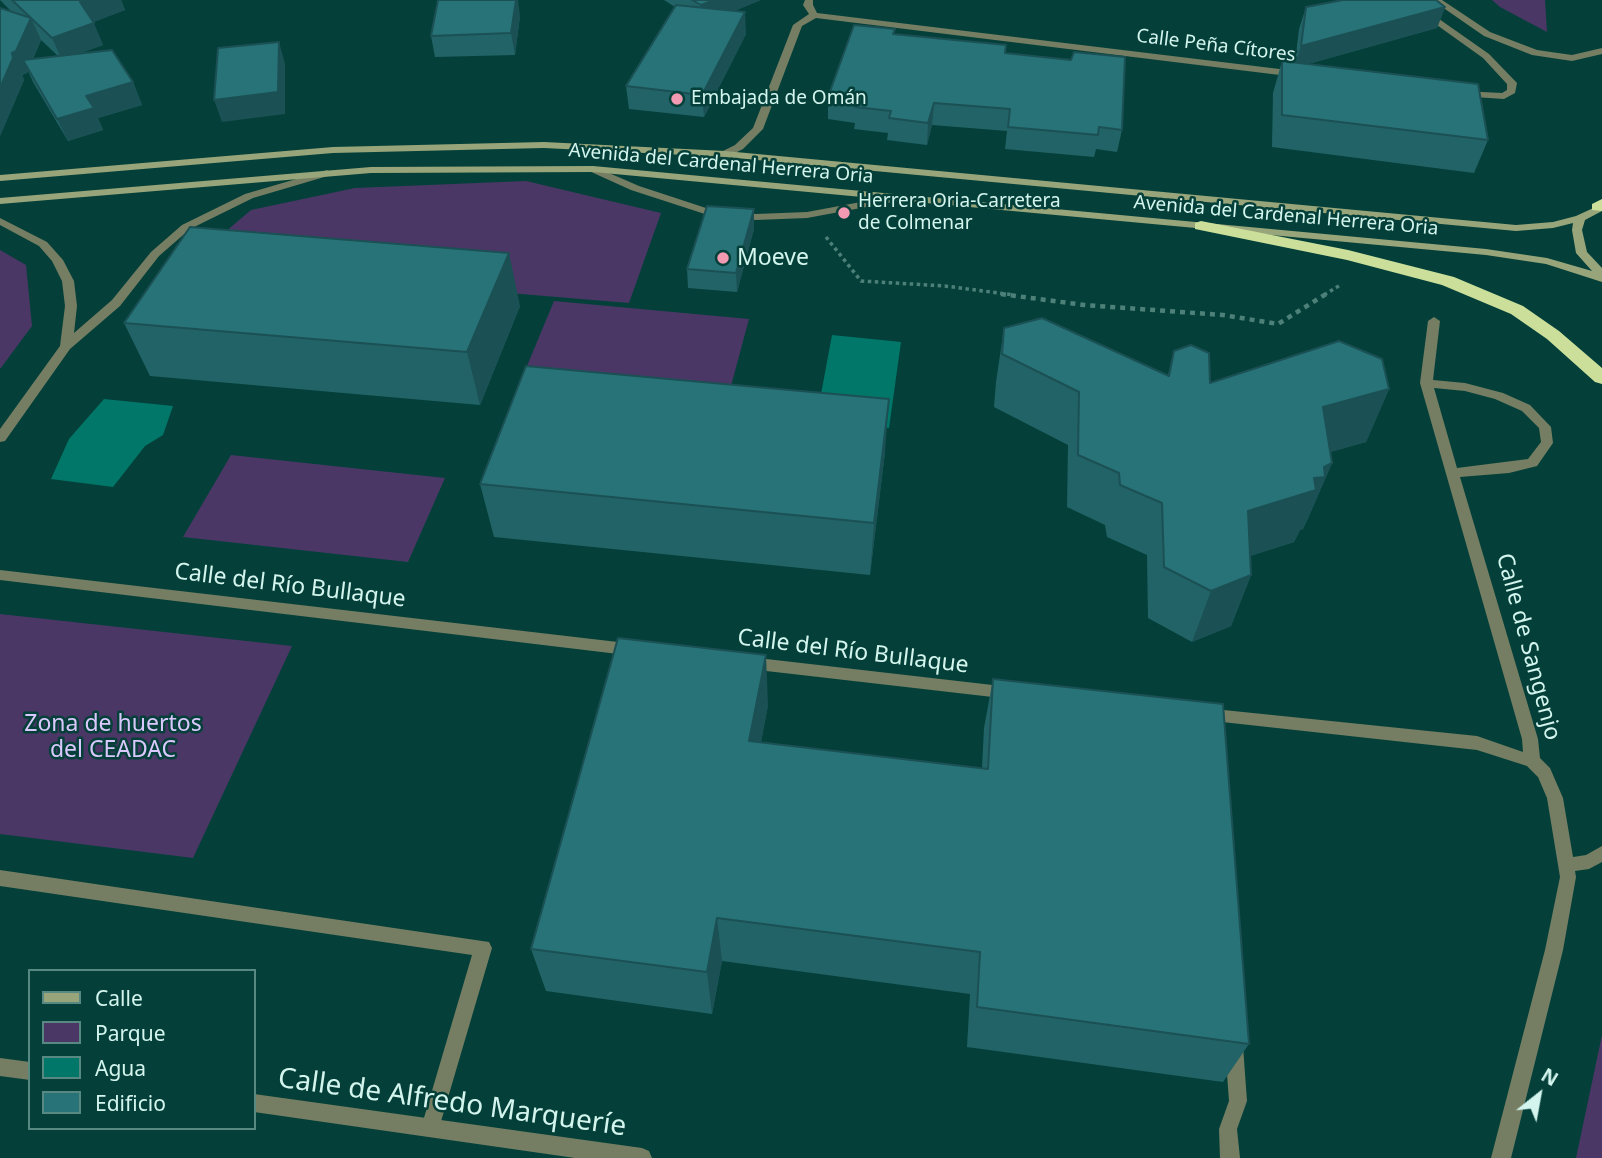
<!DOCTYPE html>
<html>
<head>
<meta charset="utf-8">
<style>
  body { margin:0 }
  #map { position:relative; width:1602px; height:1158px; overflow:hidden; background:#044039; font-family:"Noto Sans",sans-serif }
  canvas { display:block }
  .legend { position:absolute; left:28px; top:969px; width:228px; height:161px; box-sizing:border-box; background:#044039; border:2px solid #578881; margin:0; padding:9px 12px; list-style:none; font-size:21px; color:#d3f5ee }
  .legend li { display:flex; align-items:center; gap:14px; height:35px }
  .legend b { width:35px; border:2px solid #578881 }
  .north { position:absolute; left:1504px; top:1060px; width:70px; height:70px; -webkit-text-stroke:5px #044039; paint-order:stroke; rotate:31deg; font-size:19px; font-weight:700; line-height:28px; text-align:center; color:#d3f5ee }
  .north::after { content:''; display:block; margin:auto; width:24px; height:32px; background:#d3f5ee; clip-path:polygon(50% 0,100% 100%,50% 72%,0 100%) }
</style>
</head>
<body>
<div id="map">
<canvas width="1602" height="1158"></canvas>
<ul class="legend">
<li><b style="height:9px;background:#98a57a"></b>Calle</li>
<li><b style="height:19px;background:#4a3766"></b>Parque</li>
<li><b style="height:19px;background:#007769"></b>Agua</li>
<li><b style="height:19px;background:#277378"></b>Edificio</li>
</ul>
<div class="north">N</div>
</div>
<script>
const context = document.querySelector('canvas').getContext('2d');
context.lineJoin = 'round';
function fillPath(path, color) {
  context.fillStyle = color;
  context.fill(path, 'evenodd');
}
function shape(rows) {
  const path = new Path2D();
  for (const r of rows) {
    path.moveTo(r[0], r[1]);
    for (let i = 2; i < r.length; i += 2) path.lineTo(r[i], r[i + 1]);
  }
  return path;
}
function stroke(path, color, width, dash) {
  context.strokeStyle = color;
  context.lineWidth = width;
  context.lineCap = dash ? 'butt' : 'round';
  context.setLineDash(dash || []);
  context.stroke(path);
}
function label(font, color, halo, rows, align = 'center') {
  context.font = font + ' "Noto Sans",sans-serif';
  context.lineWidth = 5;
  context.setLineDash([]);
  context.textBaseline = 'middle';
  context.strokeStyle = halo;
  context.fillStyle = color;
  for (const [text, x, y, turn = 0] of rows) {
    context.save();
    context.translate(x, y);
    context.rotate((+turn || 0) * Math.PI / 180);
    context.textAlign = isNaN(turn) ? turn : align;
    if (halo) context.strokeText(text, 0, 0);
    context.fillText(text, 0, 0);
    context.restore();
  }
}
fillPath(shape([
  [1492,0,1545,0,1547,32,1500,7],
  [526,181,661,213,629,303,185,266,251,210,355,188],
  [0,250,26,265,32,326,0,369],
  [554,301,749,319,731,386,527,366],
  [231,455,445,478,408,562,183,537],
  [0,614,292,646,193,858,0,834],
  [1602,1035,1602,1158,1576,1158]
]), '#4a3766');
fillPath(shape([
  [832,335,901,342,889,428,816,421],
  [104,399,173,406,163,435,145,446,113,487,51,479,69,439]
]), '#007769');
stroke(shape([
  [826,237,861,281,945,286,1014,295],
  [1324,295,1342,284]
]), '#4d8079', 3.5, [3.5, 3.5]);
stroke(shape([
  [1001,294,1084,305,1223,315,1278,324,1326,294]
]), '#4d8079', 4.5, [5, 5]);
fillPath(shape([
  [593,166,639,186,712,210,756,214,807,212,904,194,909,197,904,200,807,218,756,220,711,216,631,190,589,171,589,167,593,166],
  [0,870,489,942,492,948,437,1135,430,1137,423,1135,421,1128,472,955,0,886,0,870],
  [1234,1037,1240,1040,1243,1046,1247,1101,1237,1129,1240,1158,1220,1158,1219,1129,1229,1101,1225,1046,1228,1040,1234,1037]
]), '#757e63');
fillPath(shape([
  [805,0,813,0,813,5,817,13,1296,71,1301,74,1296,77,816,18,802,26,763,129,743,149,729,156,721,156,721,152,735,145,753,128,793,25,809,14,803,5,805,0],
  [1402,0,1412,0,1489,54,1517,83,1515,93,1504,99,1459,96,1457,94,1462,91,1502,93,1507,90,1507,84,1483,58,1402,0],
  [1432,0,1442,0,1490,32,1537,50,1572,55,1602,48,1602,54,1572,61,1532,55,1484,36,1432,0],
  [327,170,332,173,331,175,253,198,190,229,159,256,120,306,70,349,5,441,0,442,0,429,60,346,65,306,62,281,52,261,39,246,0,225,0,218,47,242,63,260,74,281,77,306,74,333,112,300,151,252,182,225,245,194,327,170],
  [1434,317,1440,321,1433,380,1465,383,1503,393,1530,405,1551,427,1553,443,1537,466,1509,473,1460,477,1538,739,1540,758,1550,768,1563,798,1573,857,1586,855,1602,846,1602,862,1589,869,1575,871,1576,877,1563,950,1511,1158,1491,1158,1545,950,1560,877,1547,798,1538,777,1527,766,1477,750,1204,720,1199,718,1196,714,1199,710,1204,708,1477,736,1523,752,1522,739,1420,383,1428,321,1434,317],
  [1434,388,1465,391,1495,399,1522,411,1539,428,1541,442,1528,459,1457,468,1434,388],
  [0,570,635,644,640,646,642,650,640,654,635,656,0,580,0,570],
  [749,657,1010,687,1015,689,1017,693,1015,697,1010,699,749,669,744,667,742,663,744,659,749,657],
  [0,1058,30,1062,30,1080,0,1076,0,1058],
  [254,1094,642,1148,649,1151,652,1158,575,1158,254,1112,254,1094]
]), '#757e63');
fillPath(shape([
  [544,142,725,151,1516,225,1553,222,1576,216,1602,204,1602,211,1585,220,1582,230,1587,252,1602,268,1602,282,1546,264,1486,255,593,172,371,173,0,204,0,198,371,167,593,166,1486,249,1547,258,1592,271,1576,253,1572,230,1573,223,1553,228,1516,231,725,157,544,148,333,153,0,181,0,175,333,147,544,142]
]), '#98a57a');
fillPath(shape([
  [1602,199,1602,211,1592,210,1592,204,1602,199],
  [1201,221,1348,250,1454,277,1523,306,1559,331,1602,368,1602,384,1595,382,1547,339,1511,314,1442,285,1347,260,1195,229,1195,223,1201,221]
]), '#cbdf9b');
fillPath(shape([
  [0,0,121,0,125,10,93,22,103,45,78,54,133,82,142,105,98,118,103,130,68,141,33,82,28,71,27,73,22,75,24,80,0,136,12,12],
  [40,39,58,56,33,59,41,40],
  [664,0,761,0,734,11,746,34,704,117,629,109,626,86,675,7],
  [1306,7,1445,7,1437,28,1308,64,1488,140,1474,173,1272,147,1273,93,1282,61,1295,63,1299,29],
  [520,16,515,55,435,57,431,36],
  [894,34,1005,53,1122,130,1117,152,1096,149,1094,157,1005,149,1007,131,932,125,927,145,887,140,888,133,854,129,855,123,828,119,828,97],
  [754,229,737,292,688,288,687,269],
  [520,306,480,405,150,376,124,323],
  [1004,328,1168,375,1174,351,1210,383,1389,389,1366,442,1330,452,1332,463,1309,516,1303,529,1300,530,1294,542,1250,556,1251,575,1231,626,1192,642,1148,618,1147,555,1107,537,1105,525,1067,507,1068,445,994,407,996,382],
  [885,452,870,575,494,537,480,484],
  [993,679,1249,1044,1223,1082,967,1047,970,994,722,961,712,1014,546,991,531,949,768,705,761,742,982,768,984,728]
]), '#226367');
fillPath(shape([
  [86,0,121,0,125,10,89,24,80,2],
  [516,0,518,0,520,16,515,55,511,33],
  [714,0,761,0,702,24,701,5],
  [1445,7,1437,28,1294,68,1301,46],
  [745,12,746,34,704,117,702,95],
  [31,18,41,40,28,69,23,60,28,71,27,73,22,75,24,80,0,136,0,88,12,53],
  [94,23,103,45,62,60,52,38],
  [279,42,285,64,285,114,222,122,214,100],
  [133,82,142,105,98,118,103,130,68,141,57,119,86,96],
  [934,103,932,125,927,145,928,123],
  [754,209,754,229,737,292,736,273],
  [509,253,520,306,480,405,467,352],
  [1389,389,1366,442,1302,460,1323,407],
  [889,399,885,452,870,575,874,523],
  [1332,463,1309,516,1303,529,1300,530,1294,542,1228,563,1248,511,1314,478,1324,467],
  [1251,575,1231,626,1192,642,1211,591],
  [766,655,768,705,752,789,749,741],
  [717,918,722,961,712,1014,707,972]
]), '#1b5054');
const building = shape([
  [12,0,86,0,80,2,94,23,52,38,12,0],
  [438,0,516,0,511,33,431,36,438,0],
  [692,0,714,0,701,5,692,0],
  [1343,0,1436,0,1445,7,1301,46,1306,7,1343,0],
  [676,5,745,12,702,95,626,86,676,5],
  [0,8,31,18,16,51,12,53,13,58,0,88,0,8],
  [854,25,895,29,893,34,1006,45,1005,53,1071,60,1074,52,1125,57,1122,130,1099,127,1098,135,1008,127,1010,109,934,103,928,123,889,118,891,111,855,107,857,101,828,97,854,25],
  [279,42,278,92,214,100,218,48,279,42],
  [112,50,133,82,86,96,94,108,57,119,23,60,112,50],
  [1282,61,1478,84,1488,140,1282,115,1282,61],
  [707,206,754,209,736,273,687,269,707,206],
  [190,227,509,253,467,352,124,323,190,227],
  [1042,318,1169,376,1174,351,1191,345,1209,353,1210,383,1339,341,1382,359,1389,389,1323,407,1332,463,1324,467,1325,477,1314,478,1316,490,1248,511,1251,575,1211,591,1164,567,1162,503,1120,485,1119,473,1078,455,1079,392,1002,354,1004,328,1042,318],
  [526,366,889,399,874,523,480,484,526,366],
  [618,638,766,655,749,741,988,769,993,679,1223,704,1249,1044,977,1007,980,952,717,918,707,972,531,949,618,638]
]);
fillPath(building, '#277378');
stroke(building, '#1b5054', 2);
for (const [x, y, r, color] of [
  [677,99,7,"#f19ab2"],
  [844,213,7,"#f19ab2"],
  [723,258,7,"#f19ab2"]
]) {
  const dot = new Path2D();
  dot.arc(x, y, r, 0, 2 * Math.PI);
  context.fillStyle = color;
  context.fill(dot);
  stroke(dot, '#044039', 2.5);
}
label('19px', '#d3f5ee', '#044039', [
  ["Calle Peña Cítores",1216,46,7],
  ["Avenida del Cardenal Herrera Oria",721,164,5],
  ["Avenida del Cardenal Herrera Oria",1286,216,5]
]);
label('19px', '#d3f5ee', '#044039', [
  ["Embajada de Omán",691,99],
  ["Herrera Oria-Carretera",858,202],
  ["de Colmenar",858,224]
], 'left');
label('23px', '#d3f5ee', '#044039', [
  ["Moeve",737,258]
], 'left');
label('23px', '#d3f5ee', '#044039', [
  ["Calle del Río Bullaque",290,586,7],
  ["Calle de Sangenjo",1528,647,75],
  ["Calle del Río Bullaque",853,652,7]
]);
label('23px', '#dac7fb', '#044039', [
  ["Zona de huertos",113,724],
  ["del CEADAC",113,750]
]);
label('28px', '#d3f5ee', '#044039', [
  ["Calle de Alfredo Marqueríe",452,1103,8]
]);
</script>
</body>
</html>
